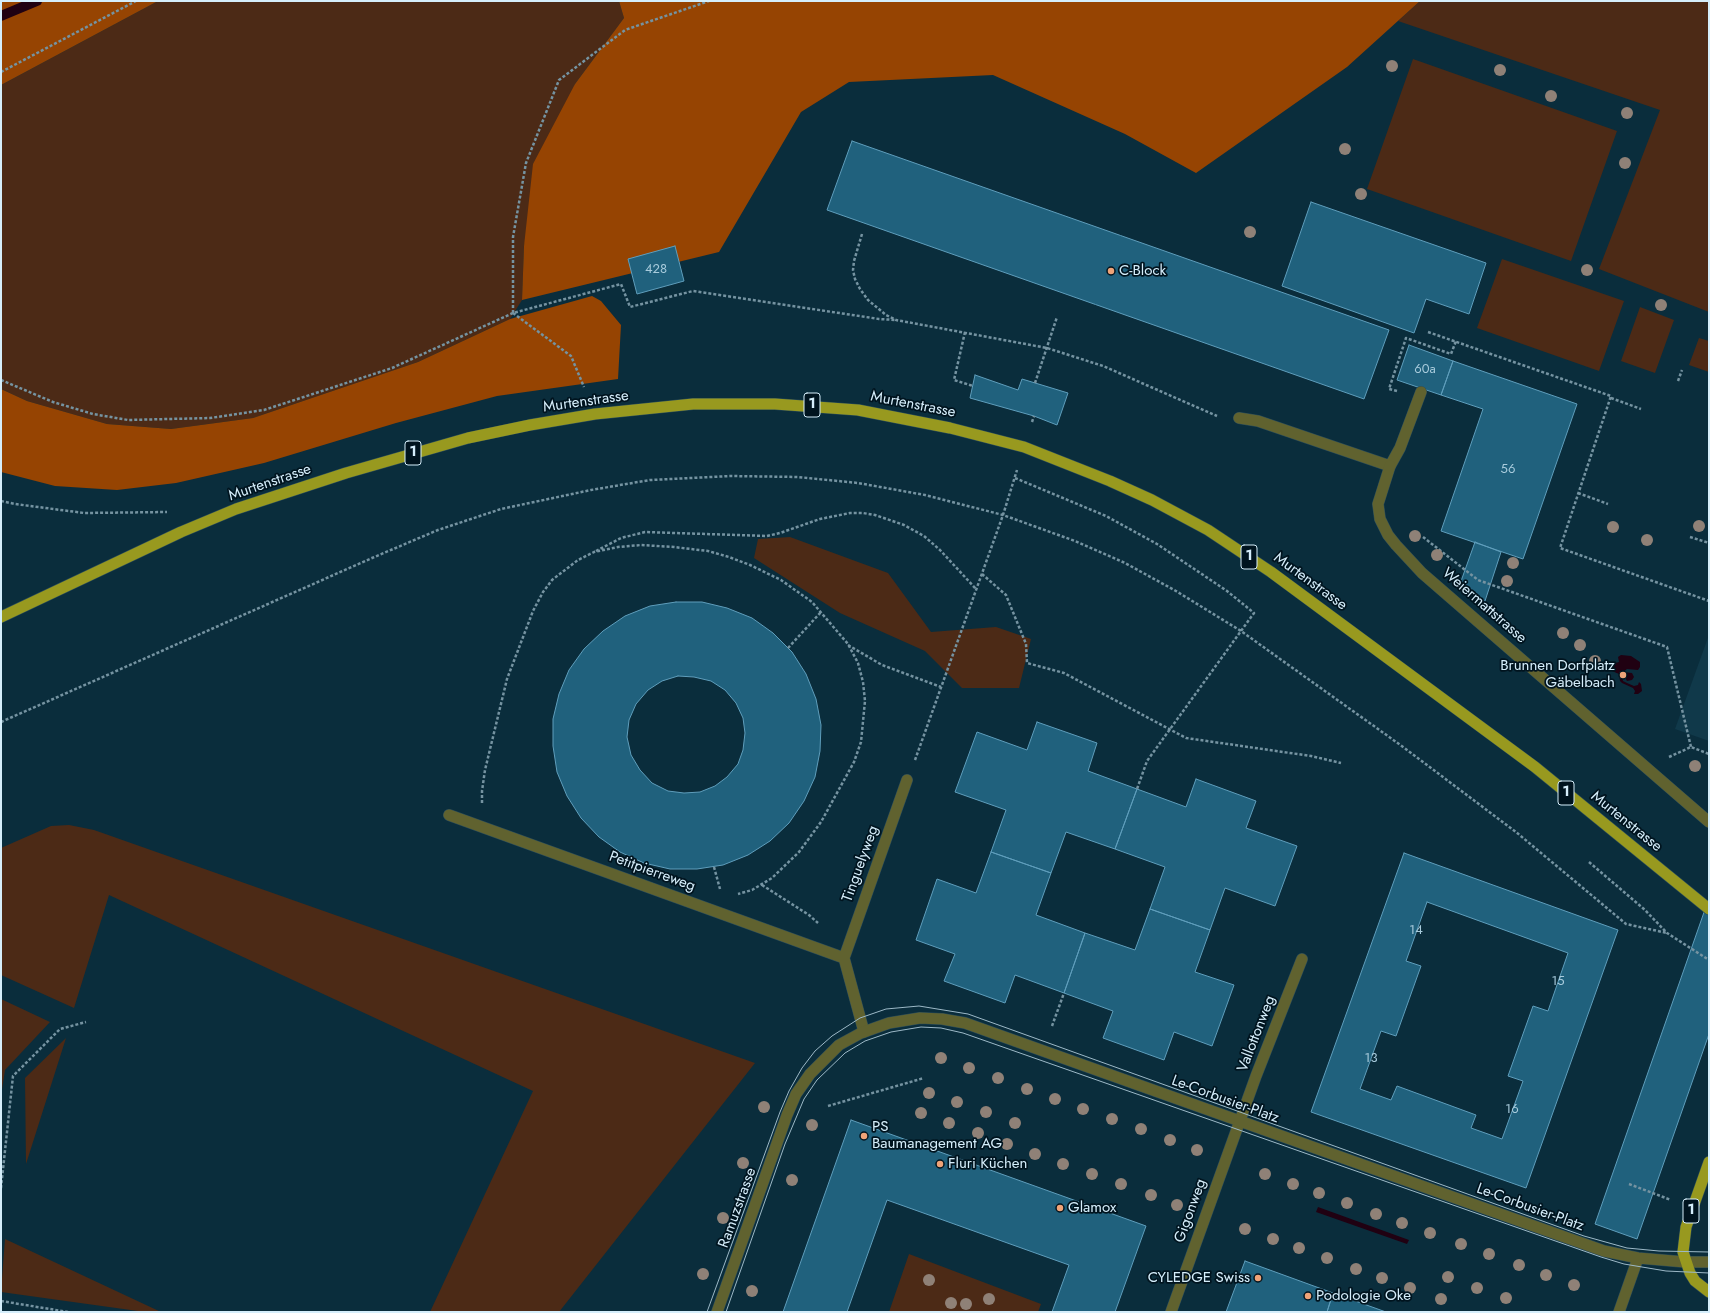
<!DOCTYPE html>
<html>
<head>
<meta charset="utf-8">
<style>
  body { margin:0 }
  #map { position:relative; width:1710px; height:1313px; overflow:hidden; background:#0a2d3c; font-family:Jost,sans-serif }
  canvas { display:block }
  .frame { position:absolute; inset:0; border:2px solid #d5eefb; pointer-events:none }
</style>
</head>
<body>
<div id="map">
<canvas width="1710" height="1313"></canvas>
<div class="frame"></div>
</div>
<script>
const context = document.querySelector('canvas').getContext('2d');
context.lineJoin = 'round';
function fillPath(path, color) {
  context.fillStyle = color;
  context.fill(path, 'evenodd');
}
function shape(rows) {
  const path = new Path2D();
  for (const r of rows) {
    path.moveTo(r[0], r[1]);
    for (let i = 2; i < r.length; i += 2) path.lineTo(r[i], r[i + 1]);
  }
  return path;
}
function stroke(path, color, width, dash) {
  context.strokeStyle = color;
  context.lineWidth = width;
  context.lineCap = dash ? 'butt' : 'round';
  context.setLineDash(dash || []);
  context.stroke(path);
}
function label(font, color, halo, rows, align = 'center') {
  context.font = font + ' Jost,sans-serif';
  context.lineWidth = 3.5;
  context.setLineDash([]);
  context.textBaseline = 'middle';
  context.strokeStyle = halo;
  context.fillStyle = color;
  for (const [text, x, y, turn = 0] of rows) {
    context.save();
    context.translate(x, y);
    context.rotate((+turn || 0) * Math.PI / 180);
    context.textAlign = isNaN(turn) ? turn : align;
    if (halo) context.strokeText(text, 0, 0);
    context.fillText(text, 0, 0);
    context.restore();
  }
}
fillPath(shape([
  [1709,635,1709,741,1675,729]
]), '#10394a');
fillPath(shape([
  [158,1,619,1,624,18,575,84,524,246,522,300,510,319,418,362,253,418,171,429,107,424,27,401,1,389,1,85],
  [1420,1,1709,1,1709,312,1599,269,1660,110,1398,21],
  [1413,59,1617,131,1571,261,1367,189],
  [1502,259,1624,301,1599,371,1477,328],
  [1640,307,1674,320,1655,373,1621,361],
  [1699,338,1709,341,1709,372,1689,365],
  [790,537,888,573,931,632,996,627,1031,639,1019,688,962,688,925,651,840,613,754,558,758,539],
  [69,825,94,830,755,1063,559,1312,430,1312,533,1091,109,895,74,1008,1,975,1,848,51,826],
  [1,999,50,1022,5,1070,1,1096],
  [66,1038,26,1164,25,1078],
  [5,1239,161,1312,145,1312,1,1292],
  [909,1254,1041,1304,1038,1312,889,1312]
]), '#4c2a16');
fillPath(shape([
  [1,1,158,1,1,85],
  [619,1,1420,1,1347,67,1196,173,1125,134,993,75,849,82,801,112,719,252,522,300,524,246,533,164,575,84,624,18],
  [592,296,601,301,621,325,618,379,497,396,396,423,264,463,176,483,117,490,55,486,1,472,1,389,27,401,107,424,171,429,253,418,418,362,510,319]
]), '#964402');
fillPath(shape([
  [1621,655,1631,656,1640,662,1640,667,1638,670,1627,669,1623,672,1632,673,1634,677,1632,680,1627,681,1624,676,1622,676,1623,681,1627,683,1634,686,1638,685,1639,682,1641,684,1642,691,1638,694,1634,694,1635,691,1633,688,1622,683,1620,681,1619,674,1612,671,1612,664,1619,662,1618,657],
  [1318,1207,1409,1240,1407,1244,1316,1212]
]), '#200112');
stroke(shape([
  [1,16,37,1]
]), '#200112', 10);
const building = shape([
  [852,141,1389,330,1364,399,827,210,852,141],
  [1311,202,1486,263,1469,314,1426,299,1414,333,1282,286,1311,202],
  [675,246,684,281,637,294,628,259,675,246],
  [1409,345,1453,361,1441,395,1397,380,1409,345],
  [1453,361,1577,404,1523,559,1441,531,1483,409,1441,395,1453,361],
  [975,375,1018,390,1022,379,1068,393,1057,425,1034,416,970,398,975,375],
  [1475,542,1501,552,1484,604,1460,584,1475,542],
  [676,602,702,602,727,608,752,618,773,633,792,652,806,674,816,699,821,725,820,751,815,777,804,801,789,823,770,841,748,855,723,865,697,869,670,869,644,863,620,852,599,837,581,818,567,796,557,772,553,746,553,719,559,694,569,670,584,649,603,631,625,616,650,606,676,602],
  [678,676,694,677,711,681,725,690,736,703,743,718,745,733,743,750,738,764,727,777,715,786,700,792,684,793,668,791,652,783,640,770,631,755,627,737,629,720,636,704,648,690,662,681,678,676],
  [1037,722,1097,743,1088,771,1137,789,1115,849,1066,832,1051,873,991,852,1006,810,955,792,977,732,1027,750,1037,722],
  [1196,779,1256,801,1246,828,1297,846,1275,906,1225,888,1210,930,1150,909,1165,867,1115,849,1137,789,1186,807,1196,779],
  [991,852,1051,873,1036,915,1085,933,1064,993,1015,975,1005,1003,944,981,955,954,916,940,937,879,976,893,991,852],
  [1404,853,1618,930,1526,1188,1311,1112,1404,853],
  [1427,902,1568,953,1548,1011,1533,1006,1508,1076,1523,1081,1502,1139,1471,1128,1476,1115,1397,1086,1391,1100,1360,1089,1381,1031,1396,1036,1421,966,1406,961,1427,902],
  [1709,898,1709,1034,1637,1239,1595,1224,1709,898],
  [1150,909,1210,930,1195,972,1234,985,1212,1046,1174,1032,1164,1060,1103,1038,1113,1011,1064,993,1085,933,1135,950,1150,909],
  [851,1120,1146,1226,1115,1312,1052,1312,1069,1265,887,1200,847,1312,783,1312,851,1120],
  [1245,1261,1333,1293,1327,1312,1226,1312,1245,1261],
  [1333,1293,1386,1312,1327,1312,1333,1293]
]);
fillPath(building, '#20617d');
stroke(building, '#5f9ebc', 1);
const service = shape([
  [1239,418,1258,421,1390,466,1400,448,1421,392],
  [449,815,844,958],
  [844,958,907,780],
  [844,958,864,1032],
  [1685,1262,1709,1262],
  [1171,1312,1256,1076,1302,959]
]);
const minor = shape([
  [1390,466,1378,504,1380,519,1388,535,1396,545,1422,573,1709,822],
  [717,1312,787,1115,796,1094,810,1074,839,1045,861,1033,889,1023,920,1018,942,1019,965,1023,1604,1251,1638,1258,1685,1262],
  [1619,1312,1638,1258]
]);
const primary = shape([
  [1,617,181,532,236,509,346,473,468,438,530,425,595,414,693,404,775,404,858,410,950,428,1024,447,1110,481,1152,500,1208,530,1271,572,1535,767,1709,909],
  [1709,1162,1686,1227,1683,1252,1690,1273,1695,1281,1709,1292]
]);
stroke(service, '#2a4c5b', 12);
stroke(minor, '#2a4c5b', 12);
stroke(primary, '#2a4c5b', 12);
stroke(shape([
  [1,72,136,1],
  [862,234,854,261,853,270,855,279,860,289,868,300,886,315,896,320,1047,348,1103,366,1217,416],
  [513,313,513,237,526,163,559,80,625,30,709,1],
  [513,313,571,356,584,387],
  [965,332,954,380,973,386],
  [1428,332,1611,396,1560,548,1709,601],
  [1,380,53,402,93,414,128,420,210,418,264,410,392,368,513,313,621,284,630,307,693,291,879,319,896,320],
  [1678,381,1682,370],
  [1035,383,1057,317],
  [1397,391,1389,389,1406,338,1451,354,1456,341],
  [1611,398,1641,409],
  [1032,422,1034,416],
  [1015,478,1106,516,1157,544,1227,591,1254,613,1147,761,1137,789],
  [1578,493,1608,504],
  [1,501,15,504,84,513,167,512],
  [1423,537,1478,580,1667,647,1691,747],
  [1690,537,1709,543],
  [596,551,621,538,645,532,767,536,780,533,820,519,850,513,863,513,875,515,904,525,924,536,940,550,976,589],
  [982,574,1006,595,1026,644,1027,663,1064,673,1186,738,1311,756,1341,763],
  [848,645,882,665,941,687],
  [788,648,821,612],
  [1,722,372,558,438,530,501,509,591,490,650,480,730,476,798,477,858,483,925,495,1003,515,1075,541,1125,563,1176,591,1241,631,1399,744,1516,832,1626,924,1667,933],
  [1669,757,1691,747,1709,754],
  [915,760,1003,515,1017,470],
  [482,803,482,791,485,770,507,679,533,611,543,592,552,580,578,560,594,552,618,547,641,545,674,547,708,551,729,557,750,565,781,580,812,602,848,644,858,663,863,682,865,701,861,742,854,762,821,822,799,852,772,878,752,890,738,894],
  [1589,862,1645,910,1667,933,1709,960],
  [714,867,720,889],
  [762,885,809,915,818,923],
  [1052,1026,1064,993],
  [828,1106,924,1078],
  [1629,1184,1671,1200],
  [1,1188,13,1076,60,1029,86,1022],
  [1,1301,68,1312]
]), '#7593a1', 2.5, [3, 2]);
stroke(service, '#60622f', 11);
stroke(minor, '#60622f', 11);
stroke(primary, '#98991f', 11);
stroke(shape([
  [707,1312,780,1112,789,1091,802,1068,815,1051,832,1036,860,1018,886,1009,919,1006,968,1014,1584,1236,1627,1248,1659,1251,1709,1252],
  [726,1312,785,1144,804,1099,817,1080,845,1053,865,1041,891,1032,921,1027,941,1028,963,1033,1601,1257,1624,1264,1666,1271,1709,1273]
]), '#9db9c7', 1);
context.fillStyle = '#8f8177';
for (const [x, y] of [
  [1392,66],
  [1500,70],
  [1551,96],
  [1627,113],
  [1345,149],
  [1625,163],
  [1361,194],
  [1250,232],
  [1587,270],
  [1661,305],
  [1699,526],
  [1613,527],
  [1415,536],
  [1647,540],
  [1437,555],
  [1513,563],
  [1507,581],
  [1563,633],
  [1580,645],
  [1595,661],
  [1695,766],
  [941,1058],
  [969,1068],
  [998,1078],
  [1027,1089],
  [929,1093],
  [1055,1099],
  [957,1102],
  [764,1107],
  [1083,1109],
  [986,1112],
  [921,1113],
  [1112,1119],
  [949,1123],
  [1015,1123],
  [812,1125],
  [1141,1129],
  [978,1133],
  [1170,1140],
  [1007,1144],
  [1197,1150],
  [1035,1154],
  [743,1163],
  [1063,1164],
  [1092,1174],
  [1265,1174],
  [792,1180],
  [1121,1184],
  [1293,1184],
  [1319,1193],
  [1151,1195],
  [1347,1203],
  [1177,1205],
  [1376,1214],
  [723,1218],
  [1402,1223],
  [1245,1229],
  [1430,1233],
  [1273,1239],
  [1461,1244],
  [1299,1248],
  [1489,1254],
  [1327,1258],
  [1519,1265],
  [1356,1269],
  [703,1274],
  [1546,1275],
  [1448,1277],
  [1382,1278],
  [929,1280],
  [1574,1285],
  [1410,1288],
  [1477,1288],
  [752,1291],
  [1506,1298],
  [989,1299],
  [1441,1299],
  [951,1303],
  [966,1304]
]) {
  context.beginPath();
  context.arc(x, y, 6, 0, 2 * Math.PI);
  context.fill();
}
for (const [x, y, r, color] of [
  [1111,271,4,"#efa378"],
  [1623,675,4,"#efa378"],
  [864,1136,4,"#efa378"],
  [940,1164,4,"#efa378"],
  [1060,1208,4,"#efa378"],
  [1258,1278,4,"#efa378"],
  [1308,1296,4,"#efa378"]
]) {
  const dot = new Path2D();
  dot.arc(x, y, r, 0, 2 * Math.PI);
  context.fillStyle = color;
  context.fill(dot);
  stroke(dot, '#00141f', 1.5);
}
label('13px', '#a8cbdc', null, [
  ["428",656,270],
  ["60a",1425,370],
  ["56",1508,470],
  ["14",1416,931],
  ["15",1558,982],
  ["13",1371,1059],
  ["16",1512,1110]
]);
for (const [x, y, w] of [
  [812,405,16],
  [413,453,16],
  [1249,557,16],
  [1566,793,16],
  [1691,1211,16]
]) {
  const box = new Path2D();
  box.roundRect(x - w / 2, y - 12, w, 24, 3);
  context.fillStyle = '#00141f';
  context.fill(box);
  stroke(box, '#d5eefb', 1);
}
label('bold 14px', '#d5eefb', null, [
  ["1",812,405],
  ["1",413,453],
  ["1",1249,557],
  ["1",1566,793],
  ["1",1691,1211]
]);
label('15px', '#d5eefb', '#00141f', [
  ["C-Block",1119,271],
  ["Brunnen Dorfplatz",1615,666,"right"],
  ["Gäbelbach",1615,683,"right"],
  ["PS",872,1127],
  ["Baumanagement AG",872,1144],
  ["Fluri Küchen",948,1164],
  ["Glamox",1068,1208],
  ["CYLEDGE Swiss",1250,1278,"right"],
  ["Podologie Oke",1316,1296]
], 'left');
label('15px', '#d5eefb', '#00141f', [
  ["Murtenstrasse",586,402,-8],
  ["Murtenstrasse",913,405,11],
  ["Murtenstrasse",270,483,-19],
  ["Murtenstrasse",1310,582,36],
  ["Weiermattstrasse",1484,606,41],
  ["Murtenstrasse",1626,822,39],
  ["Tinguelyweg",861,864,-70],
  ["Petitpierreweg",652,872,20],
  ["Vallottonweg",1257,1034,-69],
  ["Le-Corbusier-Platz",1225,1100,20],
  ["Ramuzstrasse",738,1208,-70],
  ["Le-Corbusier-Platz",1530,1208,20],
  ["Gigonweg",1191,1211,-70]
]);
</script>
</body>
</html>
